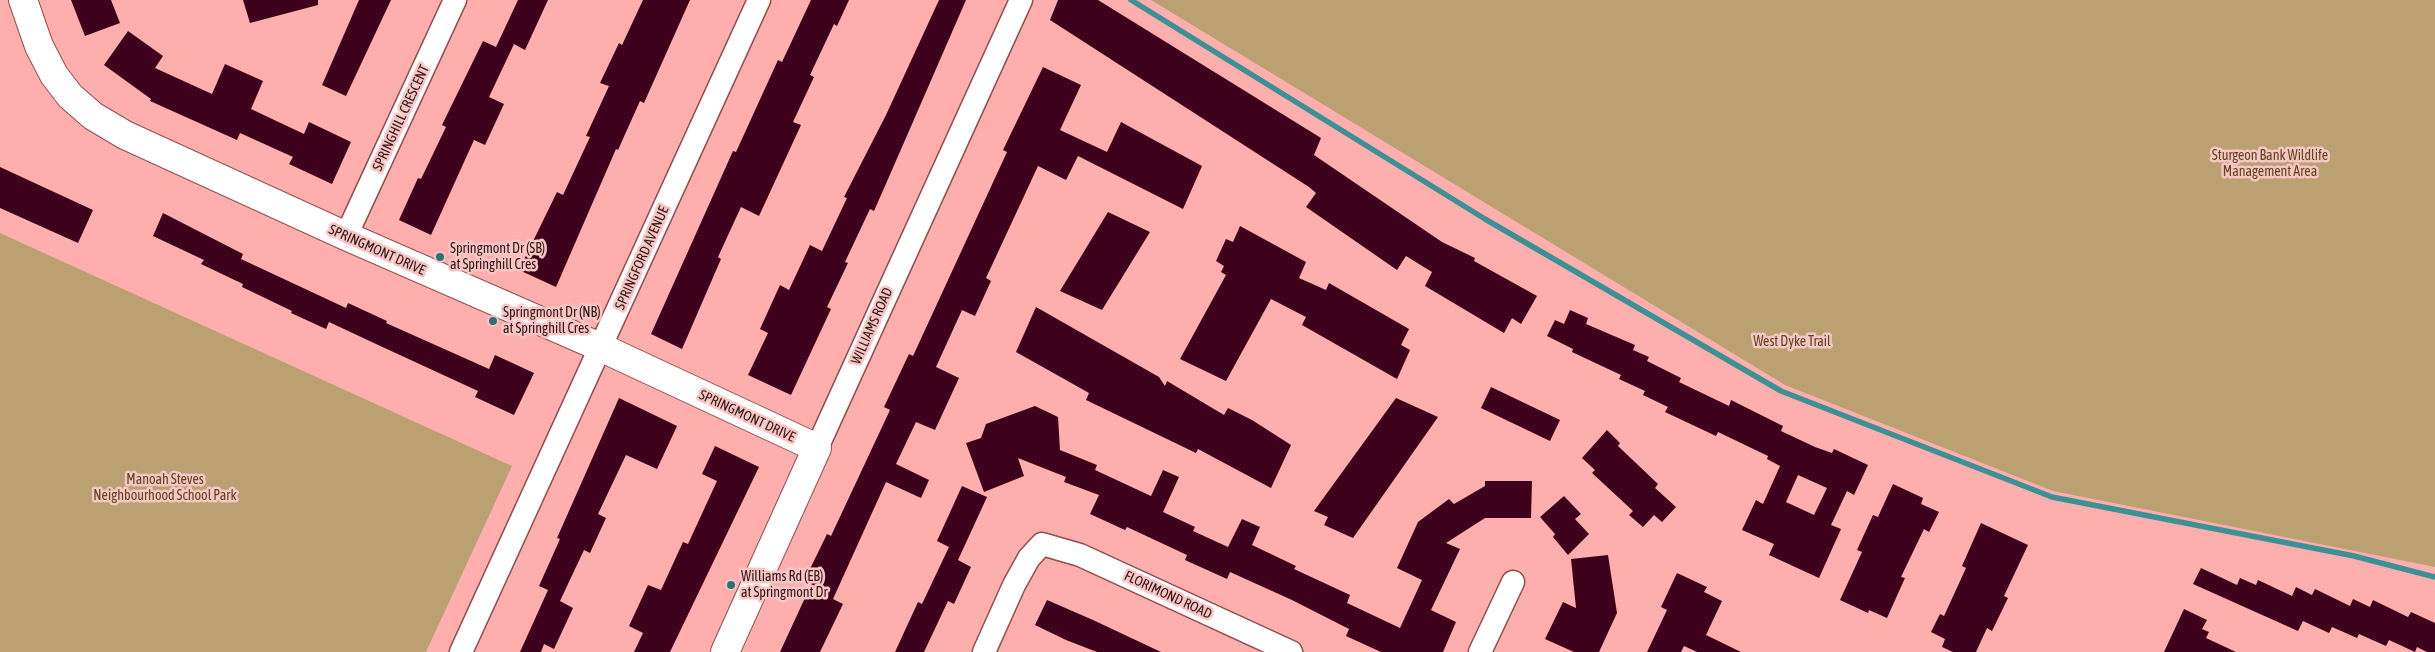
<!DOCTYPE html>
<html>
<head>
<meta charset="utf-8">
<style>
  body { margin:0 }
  canvas { display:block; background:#feafad }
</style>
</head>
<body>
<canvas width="2435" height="652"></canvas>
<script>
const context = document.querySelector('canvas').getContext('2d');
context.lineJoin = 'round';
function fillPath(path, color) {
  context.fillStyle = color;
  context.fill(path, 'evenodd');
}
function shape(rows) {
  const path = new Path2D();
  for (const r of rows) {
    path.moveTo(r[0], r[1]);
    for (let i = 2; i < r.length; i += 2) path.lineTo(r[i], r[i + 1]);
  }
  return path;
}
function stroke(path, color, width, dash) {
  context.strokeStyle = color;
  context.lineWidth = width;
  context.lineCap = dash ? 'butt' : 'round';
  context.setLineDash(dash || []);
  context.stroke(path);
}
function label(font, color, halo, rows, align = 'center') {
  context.font = font + ' "Asap Condensed",sans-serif';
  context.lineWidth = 5;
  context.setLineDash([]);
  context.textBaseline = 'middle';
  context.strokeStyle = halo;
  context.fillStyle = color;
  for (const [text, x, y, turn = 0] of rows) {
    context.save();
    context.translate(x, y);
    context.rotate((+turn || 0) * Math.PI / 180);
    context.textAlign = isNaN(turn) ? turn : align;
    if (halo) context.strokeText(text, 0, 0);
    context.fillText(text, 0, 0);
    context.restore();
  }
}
fillPath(shape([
  [1151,0,2435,0,2435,567,2053,491,1785,385],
  [0,233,512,466,426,652,0,652]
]), '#bba171');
stroke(shape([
  [1131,0,1485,219,1781,391,2052,497,2354,556,2435,577]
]), '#3c9197', 5.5);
fillPath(shape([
  [71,0,111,0,120,23,85,36],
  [243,0,318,0,318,5,250,23],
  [359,0,391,0,346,96,322,85],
  [518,0,548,0,525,50,514,44,489,97,504,104,485,145,474,140,431,235,399,220,418,178,421,179,446,127,442,125,483,41,496,47],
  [643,0,690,0,644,103,640,101,618,150,616,149,556,287,519,270,557,192,563,195,590,137,586,136,609,86,600,83,619,43,622,45],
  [811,0,849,0,837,26,834,24,810,75,814,77,793,122,801,125,759,216,741,207,718,257,721,259,682,349,651,334,733,151,736,152,778,60,782,62],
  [939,0,966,0,892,170,874,211,870,209,845,262,848,263,827,307,831,309,791,395,748,375,768,333,760,329,780,285,789,290,810,245,822,251,847,198,844,197,886,115],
  [1058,0,1098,0,1321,138,1314,155,1442,242,1475,258,1474,261,1537,296,1521,324,1512,318,1504,333,1425,286,1432,272,1406,256,1397,270,1306,207,1316,193,1309,187,1050,20],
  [128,31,163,56,155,68,212,94,225,64,263,81,251,109,304,134,309,122,351,142,332,184,289,164,293,157,240,133,237,140,150,101,151,99,104,65],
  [1043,67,1081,85,1060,130,1107,152,1121,122,1202,166,1183,209,1078,156,1066,180,1038,166,986,278,991,281,975,316,962,310,936,367,959,378,935,430,916,422,896,464,929,480,921,498,886,482,833,599,843,604,820,652,780,652,816,574,809,571,827,534,831,536,890,410,884,407,909,354,913,356,1007,152,1003,150],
  [0,167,93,210,78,243,0,208],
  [1108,212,1150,232,1102,310,1060,291],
  [163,213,243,254,241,259,346,308,348,303,387,321,386,323,489,369,495,355,534,373,514,415,475,397,478,391,376,344,329,322,326,329,291,313,292,311,242,287,243,284,201,264,204,260,153,236],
  [1240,226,1306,262,1299,278,1326,290,1329,283,1409,329,1401,345,1410,350,1397,379,1302,325,1306,317,1271,299,1226,381,1180,359,1226,275,1221,272,1224,266,1216,261,1226,239,1233,242],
  [1036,307,1159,377,1165,386,1167,381,1224,415,1228,408,1252,420,1291,445,1271,488,1198,449,1196,453,1086,400,1089,393,1016,352],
  [1570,310,1588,318,1586,324,1635,345,1633,350,1649,357,1647,361,1681,378,1679,382,1729,406,1731,400,1783,426,1781,431,1815,447,1832,453,1834,449,1868,465,1854,495,1847,491,1831,525,1841,529,1819,578,1769,555,1774,544,1742,530,1756,500,1763,504,1780,466,1767,459,1768,456,1718,432,1716,436,1665,412,1668,407,1643,395,1645,391,1619,379,1621,375,1572,352,1573,349,1547,336,1555,320,1564,324],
  [1798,475,1827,488,1814,515,1786,502],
  [1491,387,1560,420,1550,441,1481,408],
  [619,398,677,426,657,469,626,455,598,514,606,518,590,553,584,550,560,601,573,608,554,649,544,644,541,652,520,652,548,590,539,586,560,539,557,538],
  [1396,398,1438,417,1353,538,1324,525,1328,517,1314,511],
  [1035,406,1058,417,1060,450,1097,465,1095,470,1151,496,1163,470,1179,477,1163,512,1195,527,1193,531,1228,547,1242,519,1260,527,1252,545,1296,566,1294,569,1350,595,1347,603,1400,628,1422,580,1397,568,1418,522,1449,499,1454,504,1485,486,1485,481,1532,481,1531,518,1485,518,1446,543,1460,549,1431,610,1456,622,1443,652,1381,652,1346,636,1349,629,1292,600,1230,572,1227,579,1185,560,1187,555,1127,527,1125,530,1090,514,1099,495,1064,482,1066,477,1018,458,1024,476,984,492,966,443,981,438,986,424],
  [1607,430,1620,443,1618,446,1658,484,1655,488,1676,507,1662,522,1654,515,1643,527,1629,515,1633,511,1592,473,1595,470,1582,458],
  [715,446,759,467,670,652,634,652,643,633,629,626,648,585,661,590,683,542,688,544,717,481,702,474],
  [1893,484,1923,498,1921,504,1939,512,1929,532,1924,529,1901,577,1905,578,1887,618,1869,610,1868,613,1840,600,1862,552,1857,550,1873,515,1878,517],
  [962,486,987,497,958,560,971,567,954,604,948,601,924,652,895,652,918,602,922,604,949,547,937,541],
  [1564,496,1581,514,1575,519,1589,534,1568,555,1553,537,1555,534,1540,517],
  [1981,523,2028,545,2004,596,2008,598,1992,631,1987,628,1976,652,1953,652,1942,647,1945,639,1931,632,1940,614,1944,616,1966,568,1962,566],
  [1608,555,1617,613,1599,652,1574,652,1545,639,1563,602,1576,608,1571,559],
  [2201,568,2237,585,2240,578,2256,585,2258,580,2292,596,2296,587,2312,595,2315,589,2350,606,2353,599,2370,607,2373,600,2408,617,2411,612,2435,623,2435,652,2427,652,2417,647,2415,652,2389,640,2386,646,2359,634,2357,638,2332,627,2329,633,2303,621,2298,631,2193,584],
  [1677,573,1707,587,1704,592,1722,601,1706,635,1741,652,1697,652,1684,646,1681,652,1647,652,1667,610,1661,607],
  [1047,600,1093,620,1161,652,1097,652,1066,640,1035,625],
  [2184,609,2207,620,2202,629,2209,632,2206,638,2236,652,2164,652]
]), '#3e021c');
const street = shape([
  [346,236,455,0],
  [817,448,1021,0],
  [461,652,759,0],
  [984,652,1014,585,1029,558,1042,544,1080,555,1291,652],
  [1480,652,1513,582]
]);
const secondary = shape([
  [23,0,39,46,54,75,70,96,93,116,125,135,346,236,600,347,817,448,725,652]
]);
stroke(street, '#924e4d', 25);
stroke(secondary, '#924e4d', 30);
stroke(street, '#fff', 22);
stroke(secondary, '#fff', 28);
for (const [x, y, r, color] of [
  [440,257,5,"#297378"],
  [493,321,5,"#297378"],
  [731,585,5,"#297378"]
]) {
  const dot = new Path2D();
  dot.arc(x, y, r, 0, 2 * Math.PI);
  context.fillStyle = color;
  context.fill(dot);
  stroke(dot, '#f7c6c4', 2);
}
label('14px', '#311414', '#f7c6c4', [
  ["SPRINGHILL CRESCENT",401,118,-65],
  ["SPRINGMONT DRIVE",377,250,24],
  ["SPRINGFORD AVENUE",642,258,-66],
  ["WILLIAMS ROAD",872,326,-66],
  ["SPRINGMONT DRIVE",747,416,25],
  ["FLORIMOND ROAD",1168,595,25]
]);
label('14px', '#5e471c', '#f7c6c4', [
  ["Sturgeon Bank Wildlife",2270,156],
  ["Management Area",2270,172],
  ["West Dyke Trail",1792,342],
  ["Manoah Steves",165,480],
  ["Neighbourhood School Park",165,496]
]);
label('14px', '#311414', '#f7c6c4', [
  ["Springmont Dr (SB)",450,249],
  ["at Springhill Cres",450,265],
  ["Springmont Dr (NB)",503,313],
  ["at Springhill Cres",503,329],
  ["Williams Rd (EB)",741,577],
  ["at Springmont Dr",741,593]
], 'left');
</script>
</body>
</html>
